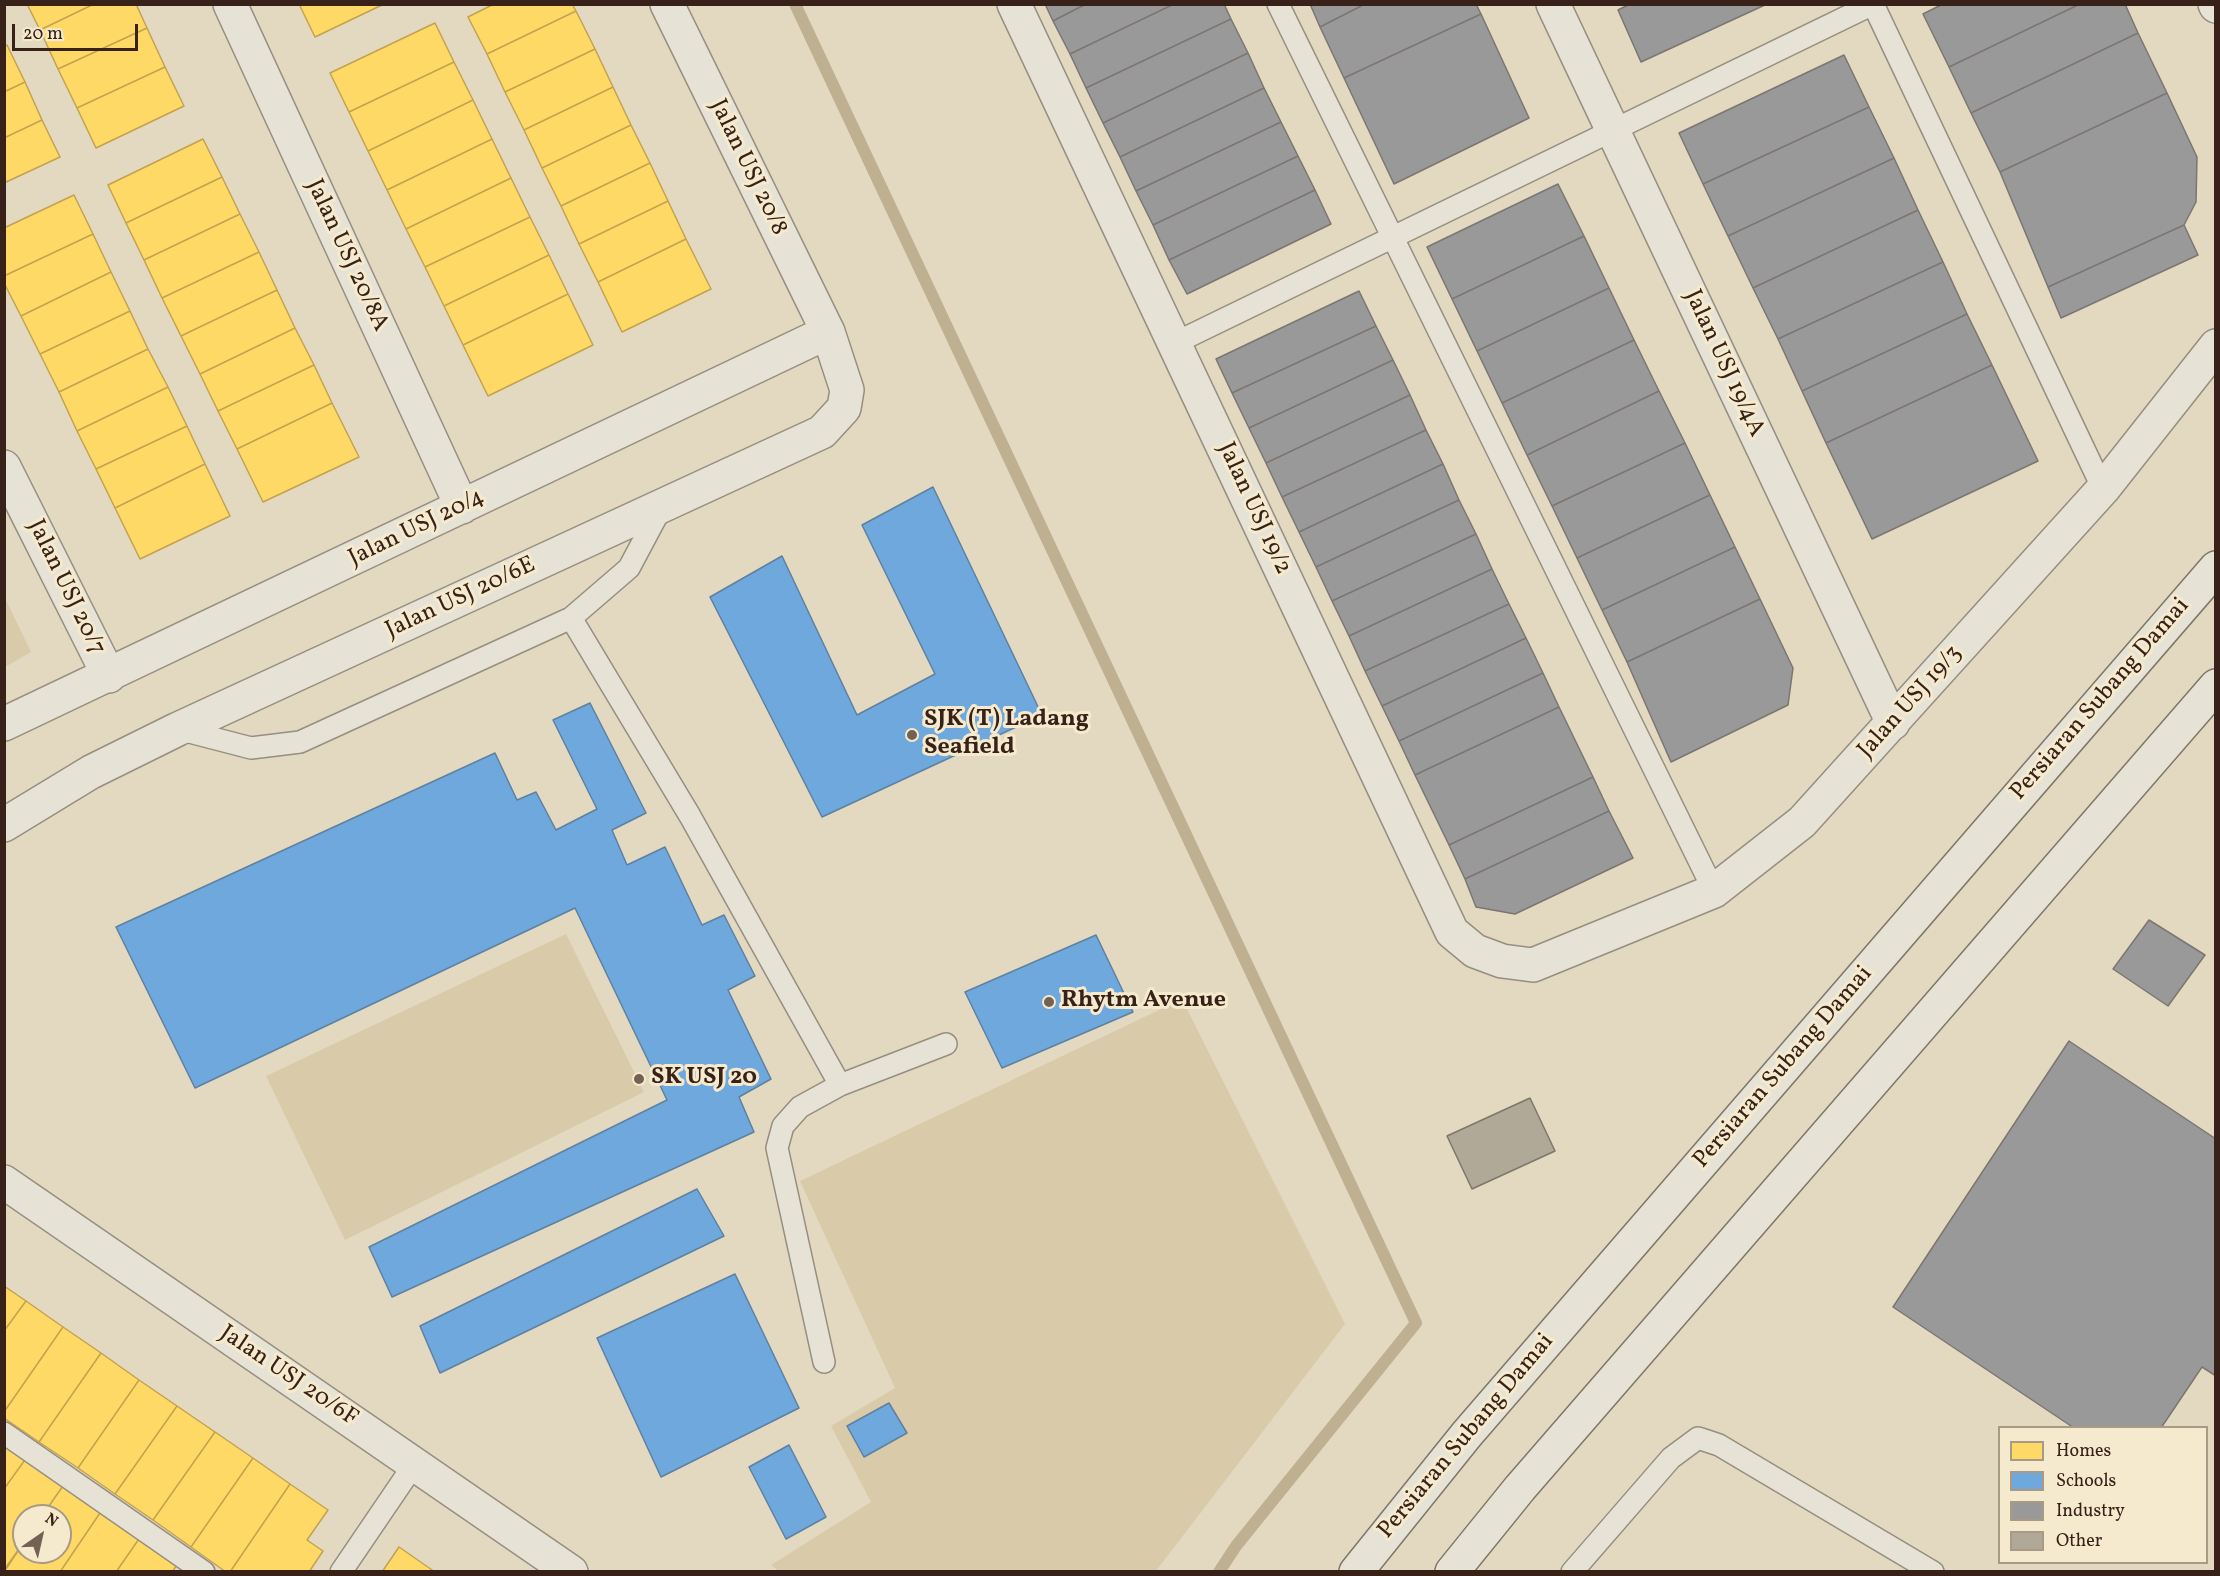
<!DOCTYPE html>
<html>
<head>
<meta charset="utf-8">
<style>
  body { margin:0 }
  #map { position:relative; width:2220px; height:1576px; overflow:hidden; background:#e2d9c0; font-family:Vollkorn,serif }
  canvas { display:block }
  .frame { position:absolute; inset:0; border:6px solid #372118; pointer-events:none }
  .legend { position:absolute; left:1998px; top:1426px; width:210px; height:138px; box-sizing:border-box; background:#f5eacd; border:2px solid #a99a85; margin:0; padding:8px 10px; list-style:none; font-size:18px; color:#372118 }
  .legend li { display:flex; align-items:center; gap:12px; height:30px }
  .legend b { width:30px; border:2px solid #a99a85 }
  .north { position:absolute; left:12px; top:1504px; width:60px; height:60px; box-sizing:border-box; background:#f5eacd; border:2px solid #a99a85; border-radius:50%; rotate:34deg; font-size:16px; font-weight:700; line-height:24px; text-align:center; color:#372118 }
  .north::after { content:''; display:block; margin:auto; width:21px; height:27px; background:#736153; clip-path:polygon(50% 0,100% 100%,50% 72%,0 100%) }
  .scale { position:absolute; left:12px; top:24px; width:126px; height:27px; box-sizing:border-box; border:3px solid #372118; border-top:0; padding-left:8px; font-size:18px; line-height:21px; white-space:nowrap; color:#372118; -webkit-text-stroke:4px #f5eacd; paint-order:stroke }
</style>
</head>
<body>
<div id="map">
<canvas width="2220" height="1576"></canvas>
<div class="frame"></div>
<ul class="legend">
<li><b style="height:16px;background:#ffd966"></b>Homes</li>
<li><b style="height:16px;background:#6fa8dc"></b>Schools</li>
<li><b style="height:16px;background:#999"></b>Industry</li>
<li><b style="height:16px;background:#b0a998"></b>Other</li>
</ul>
<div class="north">N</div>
<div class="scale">20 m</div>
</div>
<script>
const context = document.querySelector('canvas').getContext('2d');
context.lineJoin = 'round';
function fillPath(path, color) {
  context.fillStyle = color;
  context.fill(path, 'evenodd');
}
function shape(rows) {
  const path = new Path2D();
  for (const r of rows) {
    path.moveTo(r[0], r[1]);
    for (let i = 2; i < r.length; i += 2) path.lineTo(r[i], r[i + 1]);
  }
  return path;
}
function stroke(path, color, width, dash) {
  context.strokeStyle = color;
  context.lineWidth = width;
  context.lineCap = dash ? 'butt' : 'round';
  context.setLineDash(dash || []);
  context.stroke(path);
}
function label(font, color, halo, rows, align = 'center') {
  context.font = font + ' Vollkorn,serif';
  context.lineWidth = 6;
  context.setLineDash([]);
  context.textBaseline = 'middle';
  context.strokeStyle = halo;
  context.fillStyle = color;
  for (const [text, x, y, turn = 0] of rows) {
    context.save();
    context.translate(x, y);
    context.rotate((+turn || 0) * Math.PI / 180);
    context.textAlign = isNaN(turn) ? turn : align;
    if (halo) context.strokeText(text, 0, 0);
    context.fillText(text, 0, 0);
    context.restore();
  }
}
fillPath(shape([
  [4,596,31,652,5,667,4,667],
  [566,934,644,1092,345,1240,266,1076],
  [1182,999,1345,1324,1156,1571,780,1572,771,1565,871,1502,831,1426,895,1388,800,1181]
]), '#d9cbaa');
const homes = shape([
  [27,4,94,4,40,30,27,4],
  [94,4,136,4,147,28,58,69,40,30,94,4],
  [299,4,384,4,315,37,299,4],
  [494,4,572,4,576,11,487,54,468,17,494,4],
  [576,11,595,49,505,92,487,54,576,11],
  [435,23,454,62,349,112,330,73,435,23],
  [147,28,165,67,77,108,58,69,147,28],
  [7,45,25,82,4,92,4,46,7,45],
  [595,49,613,87,524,130,505,92,595,49],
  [454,62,473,100,368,151,349,112,454,62],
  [165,67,184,106,96,148,77,108,165,67],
  [25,82,42,120,4,138,4,92,25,82],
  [613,87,631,125,542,168,524,130,613,87],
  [473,100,492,139,387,190,368,151,473,100],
  [42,120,60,157,4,183,4,138,42,120],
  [631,125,650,163,561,206,542,168,631,125],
  [203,139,222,177,126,223,108,185,203,139],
  [492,139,511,178,406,229,387,190,492,139],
  [650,163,668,201,579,244,561,206,650,163],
  [222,177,240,214,144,260,126,223,222,177],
  [511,178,530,217,425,267,406,229,511,178],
  [74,195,93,234,4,276,4,228,74,195],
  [668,201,686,239,598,282,579,244,668,201],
  [240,214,259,252,162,298,144,260,240,214],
  [530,217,549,255,444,306,425,267,530,217],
  [93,234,111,272,21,316,4,283,4,276,93,234],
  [686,239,711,289,622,332,598,282,686,239],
  [259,252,277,290,181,336,162,298,259,252],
  [549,255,568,294,463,345,444,306,549,255],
  [111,272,130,311,40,354,21,316,111,272],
  [277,290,295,328,200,374,181,336,277,290],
  [568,294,593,345,488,396,463,345,568,294],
  [130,311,148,349,59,392,40,354,130,311],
  [295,328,314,365,218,411,200,374,295,328],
  [148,349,168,387,77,431,59,392,148,349],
  [314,365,332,403,237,449,218,411,314,365],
  [168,387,187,426,96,469,77,431,168,387],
  [332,403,359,457,263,502,237,449,332,403],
  [187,426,205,464,115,508,96,469,187,426],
  [205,464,230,516,140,559,115,508,205,464],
  [4,1286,26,1301,4,1331,4,1286],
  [26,1301,63,1327,4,1412,4,1331,26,1301],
  [63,1327,101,1353,39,1442,4,1418,4,1412,63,1327],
  [101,1353,139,1380,78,1468,39,1442,101,1353],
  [139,1380,177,1406,115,1494,78,1468,139,1380],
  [177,1406,215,1432,153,1520,115,1494,177,1406],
  [215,1432,253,1458,191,1547,153,1520,215,1432],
  [4,1441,27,1457,4,1489,4,1441],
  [27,1457,65,1483,42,1516,24,1516,24,1542,4,1570,4,1489,27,1457],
  [253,1458,290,1484,230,1572,226,1572,191,1547,253,1458],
  [65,1483,102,1510,60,1572,4,1572,24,1542,24,1552,60,1552,60,1516,42,1516,65,1483],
  [290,1484,328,1510,307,1540,323,1551,309,1572,230,1572,290,1484],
  [102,1510,141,1536,116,1572,60,1572,102,1510],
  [141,1536,179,1562,172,1572,116,1572,141,1536],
  [399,1547,435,1572,382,1572,399,1547]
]);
fillPath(homes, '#ffd966');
stroke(homes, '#c3a24f', 1.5);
const schools = shape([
  [933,487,1042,715,822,817,710,597,782,556,857,715,935,674,862,525,933,487],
  [590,703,646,813,612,830,627,865,665,847,702,925,724,915,755,976,728,990,771,1079,739,1097,754,1132,392,1297,369,1247,667,1100,575,908,195,1088,116,927,495,753,517,800,536,792,556,830,597,809,553,720,590,703],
  [1096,935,1133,1012,1002,1068,965,992,1096,935],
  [697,1189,724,1236,440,1373,420,1326,697,1189],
  [735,1274,799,1408,661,1477,597,1338,735,1274],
  [889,1403,907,1433,864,1457,847,1426,889,1403],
  [789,1445,826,1517,786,1539,749,1467,789,1445]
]);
fillPath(schools, '#6fa8dc');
stroke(schools, '#5e80a1', 1.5);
const industry = shape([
  [1045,4,1086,4,1053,21,1045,4],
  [1086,4,1174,4,1070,54,1053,21,1086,4],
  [1174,4,1224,4,1231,19,1086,88,1070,54,1174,4],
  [1310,4,1365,4,1320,27,1310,4],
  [1365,4,1476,4,1481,14,1344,78,1320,27,1365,4],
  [1630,4,1767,4,1641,62,1618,10,1630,4],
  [1943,4,2080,4,1949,67,1923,14,1943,4],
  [2080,4,2125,4,2138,33,1971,113,1949,67,2080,4],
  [1481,14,1529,118,1394,184,1344,78,1481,14],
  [1231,19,1248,53,1103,123,1086,88,1231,19],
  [2138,33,2167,93,2000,172,1971,113,2138,33],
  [1248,53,1264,88,1120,157,1103,123,1248,53],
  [1844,55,1869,107,1703,184,1679,133,1844,55],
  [1264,88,1281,122,1136,191,1120,157,1264,88],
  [2167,93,2197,157,2196,202,2184,225,2048,287,2000,172,2167,93],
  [1869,107,1894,158,1728,236,1703,184,1869,107],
  [1281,122,1298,156,1153,225,1136,191,1281,122],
  [1298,156,1315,190,1169,260,1153,225,1298,156],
  [1894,158,1918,210,1753,288,1728,236,1894,158],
  [1558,184,1584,236,1452,299,1427,247,1558,184],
  [1315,190,1331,224,1187,294,1169,260,1315,190],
  [1918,210,1943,262,1778,339,1753,288,1918,210],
  [2184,225,2198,255,2061,318,2048,287,2184,225],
  [1584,236,1609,288,1477,351,1452,299,1584,236],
  [1943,262,1967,314,1802,391,1778,339,1943,262],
  [1609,288,1634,340,1502,403,1477,351,1609,288],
  [1359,291,1376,326,1232,393,1216,359,1359,291],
  [1967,314,1992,365,1826,443,1802,391,1967,314],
  [1376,326,1393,360,1249,428,1232,393,1376,326],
  [1634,340,1659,391,1527,455,1502,403,1634,340],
  [1393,360,1410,395,1266,463,1249,428,1393,360],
  [1992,365,2038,461,1872,539,1826,443,1992,365],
  [1659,391,1685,443,1552,506,1527,455,1659,391],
  [1410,395,1426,430,1282,497,1266,463,1410,395],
  [1426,430,1443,464,1299,532,1282,497,1426,430],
  [1685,443,1710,495,1577,558,1552,506,1685,443],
  [1443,464,1459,500,1316,567,1299,532,1443,464],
  [1710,495,1735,547,1602,610,1577,558,1710,495],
  [1459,500,1476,534,1332,601,1316,567,1459,500],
  [1476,534,1492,569,1349,636,1332,601,1476,534],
  [1735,547,1760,599,1627,662,1602,610,1735,547],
  [1492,569,1509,604,1365,671,1349,636,1492,569],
  [1760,599,1793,668,1788,705,1671,762,1627,662,1760,599],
  [1509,604,1526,638,1382,706,1365,671,1509,604],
  [1526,638,1543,673,1399,741,1382,706,1526,638],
  [1543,673,1559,707,1415,775,1399,741,1543,673],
  [1559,707,1593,777,1449,845,1415,775,1559,707],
  [1593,777,1609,811,1465,879,1449,845,1593,777],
  [1609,811,1633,858,1515,914,1476,907,1465,879,1609,811],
  [2149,920,2205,955,2168,1006,2113,969,2149,920],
  [2069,1041,2216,1139,2216,1376,2202,1367,2161,1428,2074,1428,1893,1307,2069,1041]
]);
fillPath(industry, '#999');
stroke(industry, '#7c7572', 1.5);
stroke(shape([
  [795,4,1416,1323,1236,1546,1219,1572]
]), '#c0b092', 12);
const building = shape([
  [1530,1098,1555,1151,1472,1189,1447,1136,1530,1098]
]);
fillPath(building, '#b0a998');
stroke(building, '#7e7669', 1.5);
const lane = shape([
  [1278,4,1714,891],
  [1873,4,2103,489],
  [1175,343,1873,4],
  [571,618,690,816,840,1085],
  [178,729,251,748,300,742,571,618,629,568,662,506],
  [824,1362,777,1148,783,1126,800,1107,840,1085,946,1044],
  [4,1433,204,1572],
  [341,1572,415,1463],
  [1572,1572,1671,1458,1698,1438,1719,1445,1933,1572]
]);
const street = shape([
  [230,4,462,507],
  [1014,4,1452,932,1475,951,1502,961,1533,965,1714,891,1802,822,2103,489,2216,346],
  [1553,4,1893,723],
  [2215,4,2216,6],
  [4,467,109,676],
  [4,724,828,332],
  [4,825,91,772,178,729,822,432,844,408,847,390,828,332,667,4],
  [4,1182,571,1572]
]);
const secondary = shape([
  [1356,1572,1467,1434,2216,568],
  [1452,1572,1520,1488,2216,686]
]);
stroke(lane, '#968e80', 24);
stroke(street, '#968e80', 36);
stroke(secondary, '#7e7669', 36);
stroke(lane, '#e7e2d6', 21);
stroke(street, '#e7e2d6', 33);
stroke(secondary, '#e7e2d6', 33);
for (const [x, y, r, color] of [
  [912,735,6,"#736153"],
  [1049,1002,6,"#736153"],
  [639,1079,6,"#736153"]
]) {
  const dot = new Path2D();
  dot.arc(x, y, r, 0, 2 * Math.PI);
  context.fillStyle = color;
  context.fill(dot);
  stroke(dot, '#f5eacd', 2);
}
label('24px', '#372118', '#f5eacd', [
  ["Jalan USJ 20/8",747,168,64],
  ["Jalan USJ 20/8A",346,256,65],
  ["Jalan USJ 19/4A",1723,364,65],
  ["Jalan USJ 19/2",1253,509,65],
  ["Jalan USJ 20/4",417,529,-26],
  ["Jalan USJ 20/7",65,588,64],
  ["Jalan USJ 20/6E",461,599,-25],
  ["Persiaran Subang Damai",2101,700,-49],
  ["Jalan USJ 19/3",1911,703,-48],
  ["Persiaran Subang Damai",1784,1068,-49],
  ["Jalan USJ 20/6F",288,1377,34],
  ["Persiaran Subang Damai",1467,1437,-50]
]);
label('bold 24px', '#372118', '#f5eacd', [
  ["SJK (T) Ladang",924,721],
  ["Seafield",924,749],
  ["Rhytm Avenue",1061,1002],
  ["SK USJ 20",651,1079]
], 'left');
</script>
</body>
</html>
